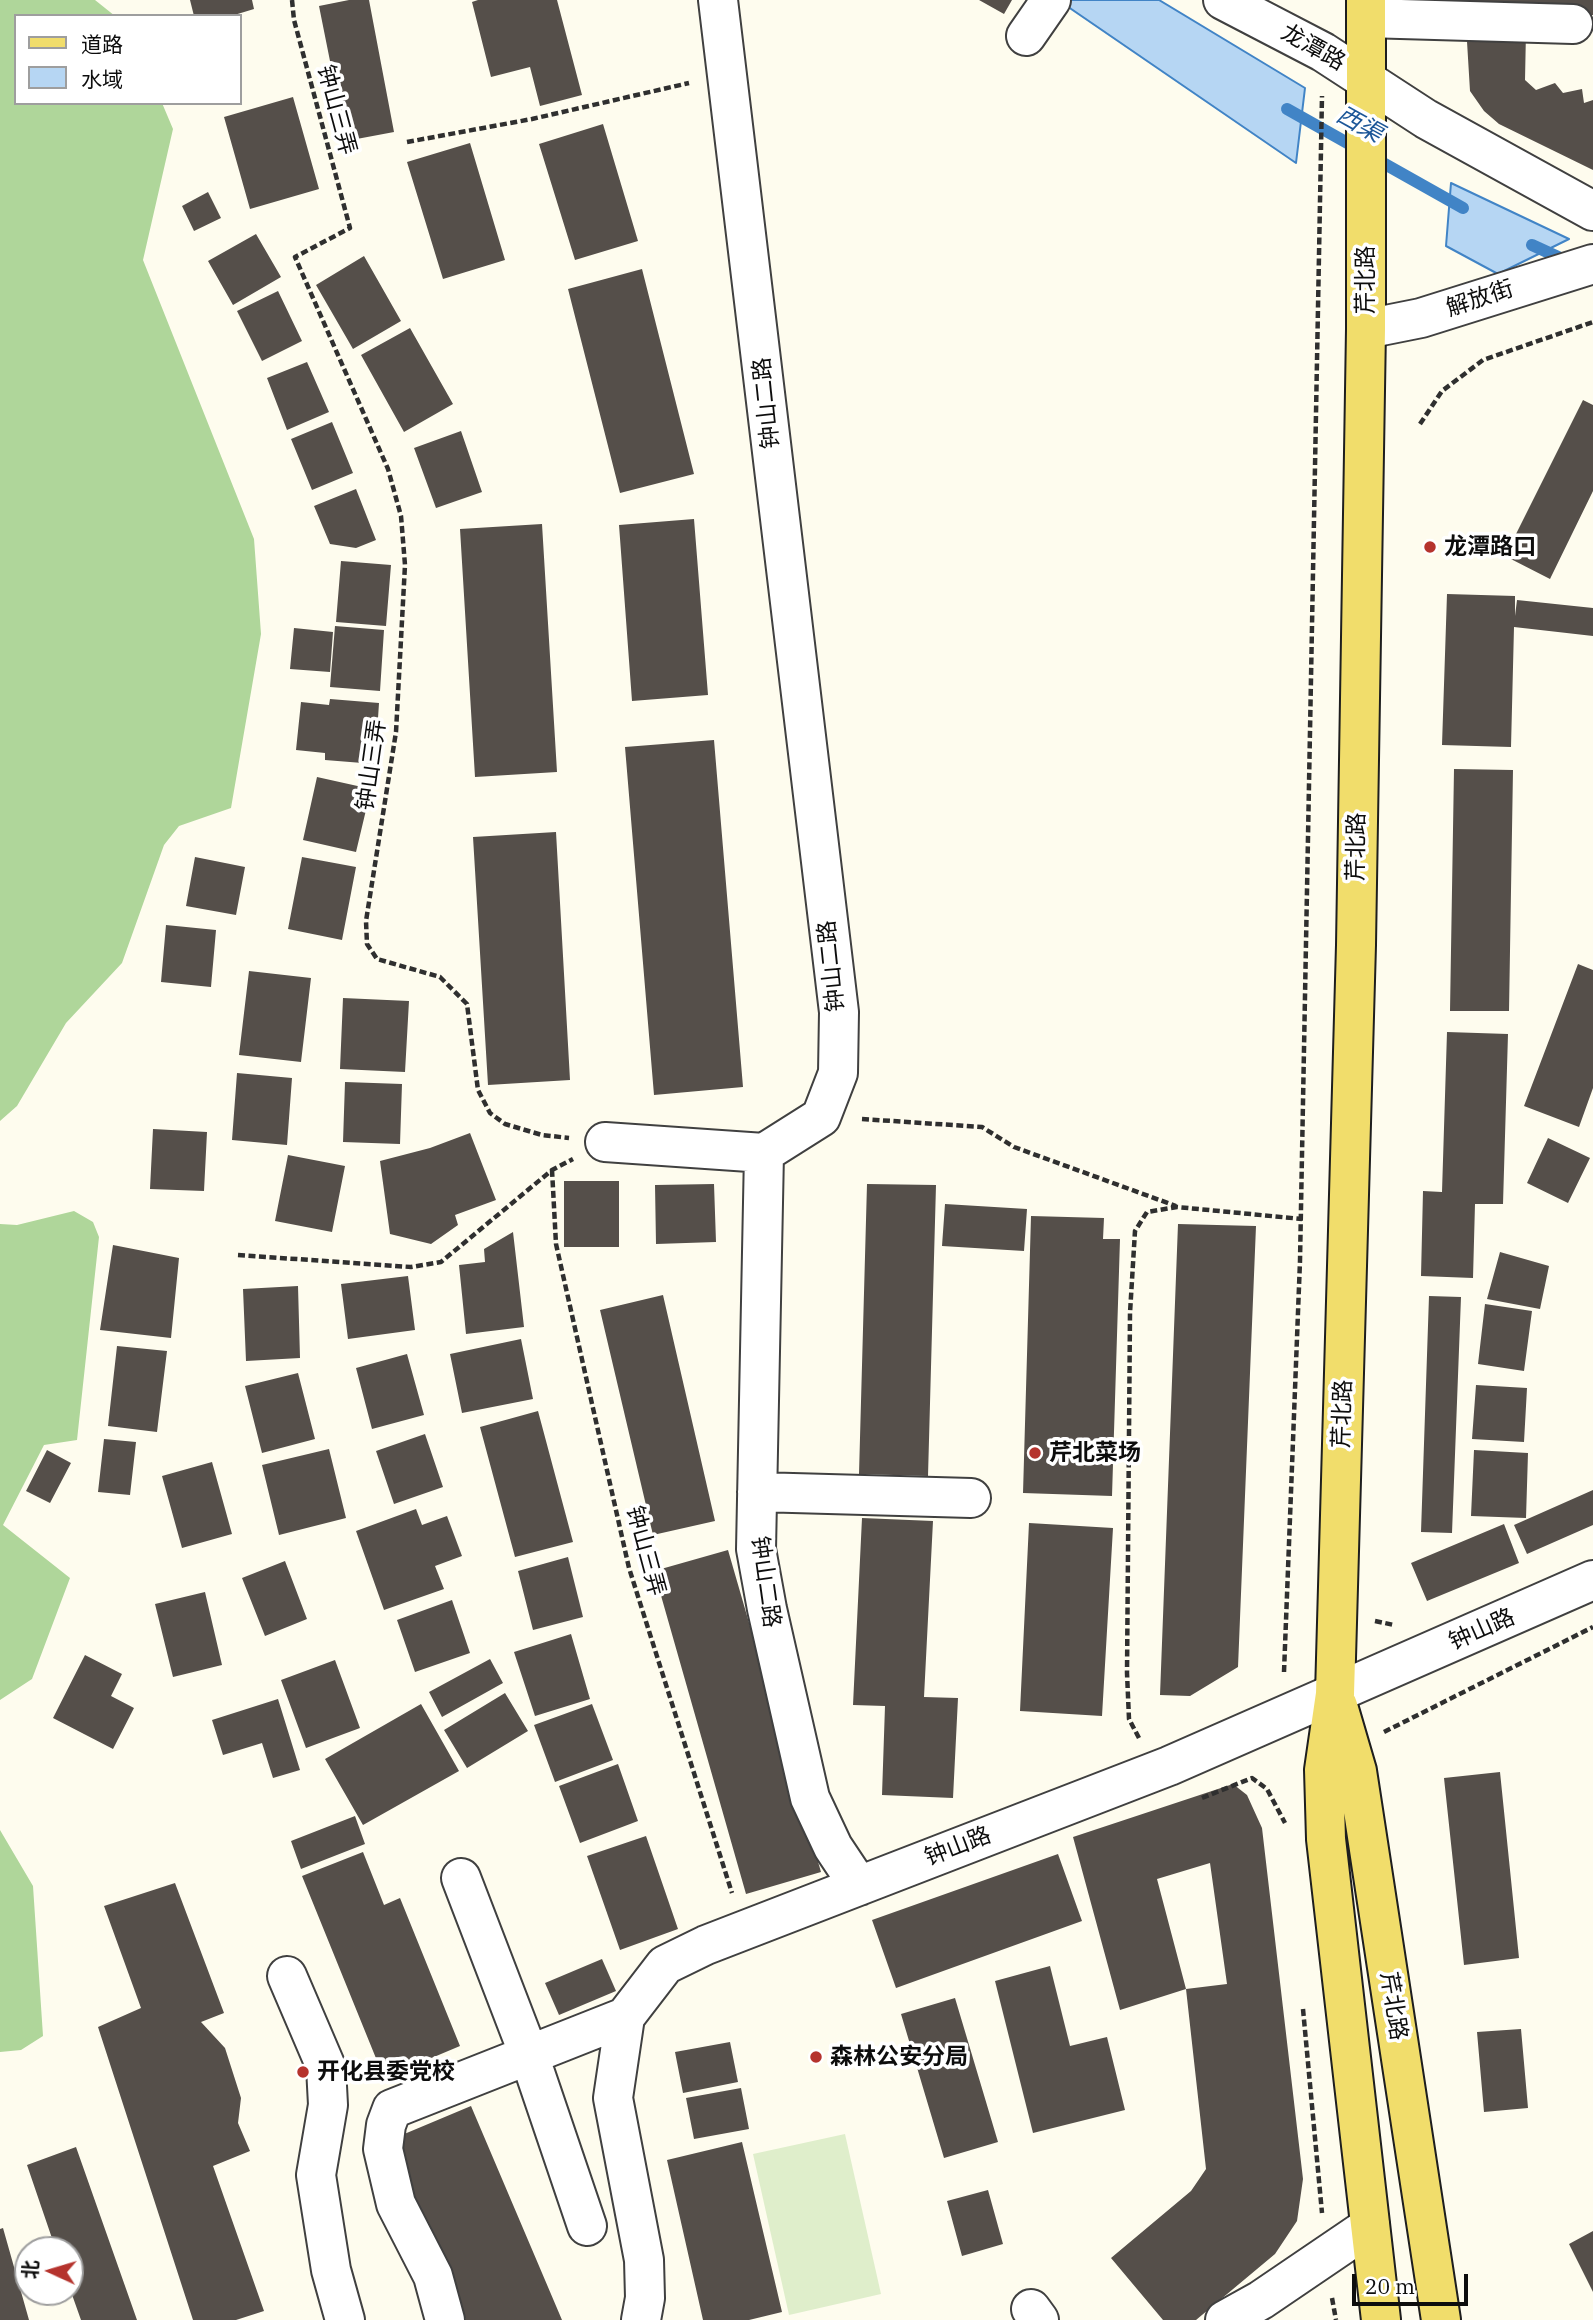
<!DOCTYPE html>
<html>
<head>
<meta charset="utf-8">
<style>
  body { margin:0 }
  #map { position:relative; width:1593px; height:2320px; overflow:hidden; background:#fefcee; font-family:"IBM Plex Serif","Noto Sans SC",serif }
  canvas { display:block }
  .legend { position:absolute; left:14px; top:14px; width:228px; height:91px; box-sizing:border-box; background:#fff; border:2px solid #9e9e9e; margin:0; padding:9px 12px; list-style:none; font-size:21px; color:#0d0d0d }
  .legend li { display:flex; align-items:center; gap:14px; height:35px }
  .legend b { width:35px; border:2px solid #9e9e9e }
  .north { position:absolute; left:14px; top:2236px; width:70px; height:70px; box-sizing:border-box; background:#fff; border:2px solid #9e9e9e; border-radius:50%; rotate:274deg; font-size:19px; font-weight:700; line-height:28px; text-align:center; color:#0d0d0d }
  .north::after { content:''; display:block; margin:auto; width:24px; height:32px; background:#b5332d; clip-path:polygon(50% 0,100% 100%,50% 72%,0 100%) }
  .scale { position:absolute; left:1352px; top:2274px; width:116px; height:32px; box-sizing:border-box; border:4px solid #0d0d0d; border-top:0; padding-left:9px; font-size:21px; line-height:24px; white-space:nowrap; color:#0d0d0d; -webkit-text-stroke:5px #fff; paint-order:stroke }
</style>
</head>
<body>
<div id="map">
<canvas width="1593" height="2320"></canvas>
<ul class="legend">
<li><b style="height:9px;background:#f1dd6b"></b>道路</li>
<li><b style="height:19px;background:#b6d6f3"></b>水域</li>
</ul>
<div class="north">北</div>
<div class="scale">20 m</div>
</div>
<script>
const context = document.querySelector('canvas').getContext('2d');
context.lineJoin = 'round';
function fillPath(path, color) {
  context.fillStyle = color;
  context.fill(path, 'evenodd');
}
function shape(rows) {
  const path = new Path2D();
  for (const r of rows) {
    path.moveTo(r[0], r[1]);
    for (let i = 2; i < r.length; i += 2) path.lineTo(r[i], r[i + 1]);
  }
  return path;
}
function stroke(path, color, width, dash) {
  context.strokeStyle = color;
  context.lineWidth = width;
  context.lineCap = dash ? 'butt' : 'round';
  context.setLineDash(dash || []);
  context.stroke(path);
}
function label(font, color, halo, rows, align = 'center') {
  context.font = font + ' "IBM Plex Serif","Noto Sans SC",serif';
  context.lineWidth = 7;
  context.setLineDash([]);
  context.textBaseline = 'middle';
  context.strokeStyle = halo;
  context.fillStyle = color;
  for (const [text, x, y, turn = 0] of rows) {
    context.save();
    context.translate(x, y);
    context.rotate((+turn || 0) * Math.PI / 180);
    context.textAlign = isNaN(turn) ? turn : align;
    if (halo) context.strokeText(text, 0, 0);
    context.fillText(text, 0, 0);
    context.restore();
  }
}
fillPath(shape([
  [0,0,95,0,115,16,16,16,16,103,162,103,173,129,143,260,254,539,261,634,231,808,179,826,164,845,122,963,66,1023,17,1106,0,1121],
  [74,1211,93,1222,99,1237,77,1440,44,1445,3,1525,70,1578,32,1679,0,1700,0,1224,17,1225],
  [0,1830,33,1886,43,2036,21,2050,0,2052]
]), '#afd69a');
fillPath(shape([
  [845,2134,881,2294,789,2315,753,2154]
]), '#dfeecb');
const water = shape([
  [1058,0,1159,0,1305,88,1296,163,1058,0],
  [1451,183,1569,239,1498,274,1446,246,1451,183]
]);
fillPath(water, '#b6d6f3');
stroke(water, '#4184c6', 2);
stroke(shape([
  [1287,109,1463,208],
  [1532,245,1569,262]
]), '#4184c6', 12);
fillPath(shape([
  [190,0,252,0,254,9,231,16,194,16],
  [349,0,369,0,394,132,346,141,319,6],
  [478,0,557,0,582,95,540,106,530,67,491,77,472,2],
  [979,0,1012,0,1004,14],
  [1465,0,1593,0,1593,15,1465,14],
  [1466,25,1526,31,1525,80,1536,90,1555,83,1563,93,1582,89,1584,103,1593,100,1593,170,1499,124,1484,111,1470,91],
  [293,97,319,189,250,209,224,117],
  [603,124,638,241,575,260,539,144],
  [470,143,505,260,443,279,407,162],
  [208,192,221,218,194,231,182,206],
  [256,234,281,277,233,305,208,261],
  [364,256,401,321,353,349,316,285],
  [642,269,694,474,620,493,568,289],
  [278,291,302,341,262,361,237,311],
  [410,328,453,404,404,432,361,355],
  [307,362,329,412,287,430,267,378],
  [1583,400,1593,405,1593,491,1550,579,1505,556],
  [332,422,353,473,312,490,291,439],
  [461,431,482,492,436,508,414,448],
  [356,489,376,540,356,548,330,544,314,506],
  [694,519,708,695,632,701,619,525],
  [542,524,557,772,475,777,460,529],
  [341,561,391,565,386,626,336,622],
  [1447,594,1515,596,1515,616,1517,600,1593,608,1593,636,1514,627,1511,747,1442,745],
  [335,626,384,630,380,691,330,687],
  [294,628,333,632,330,672,290,669],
  [330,699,379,703,375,764,325,760,325,753,296,750,301,702,329,705],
  [714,740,743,1087,654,1095,625,747],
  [1454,769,1513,770,1509,1011,1450,1011],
  [317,777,371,789,356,852,303,840],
  [556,832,570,1080,488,1085,473,837],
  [195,857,245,867,236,915,186,906],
  [302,857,356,867,342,940,288,929],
  [166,925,216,930,211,987,161,982],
  [1578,964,1593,970,1593,1088,1579,1127,1524,1106],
  [249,971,311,978,301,1062,239,1055],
  [343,998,409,1001,405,1072,340,1069],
  [1447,1032,1508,1034,1503,1204,1475,1204,1473,1278,1421,1276,1423,1191,1442,1192],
  [237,1073,292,1078,287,1145,232,1140],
  [345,1082,402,1084,400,1144,343,1142],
  [153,1129,207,1132,204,1191,150,1189],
  [470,1133,496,1200,455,1215,458,1225,431,1244,390,1234,380,1161,430,1148],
  [1548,1138,1590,1158,1568,1203,1527,1183],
  [288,1155,345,1166,332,1232,275,1221],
  [564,1181,619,1181,619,1247,564,1247],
  [714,1184,716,1242,656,1244,655,1185],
  [867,1184,936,1185,928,1476,859,1474],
  [945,1204,1027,1209,1024,1251,942,1246],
  [1031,1216,1104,1218,1103,1239,1120,1239,1112,1496,1023,1493],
  [1178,1224,1256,1226,1238,1667,1190,1696,1160,1695],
  [513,1232,524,1327,466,1334,459,1265,485,1262,484,1249],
  [113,1245,179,1258,171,1338,100,1330],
  [1500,1252,1549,1266,1540,1309,1487,1299],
  [408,1276,415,1330,348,1339,341,1284],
  [298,1286,300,1358,246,1361,243,1289],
  [663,1295,715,1521,653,1535,600,1310],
  [1429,1296,1461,1297,1452,1533,1421,1532],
  [1485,1304,1532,1311,1524,1371,1478,1364],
  [521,1339,533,1399,462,1413,450,1354],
  [117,1346,167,1351,157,1432,108,1426],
  [407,1354,424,1415,372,1429,356,1368],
  [298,1373,315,1439,262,1453,245,1386],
  [1476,1385,1527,1388,1524,1442,1472,1439],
  [538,1411,573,1542,515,1557,480,1427],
  [425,1434,443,1487,394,1504,376,1451],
  [104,1439,136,1442,130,1495,98,1492],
  [329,1449,346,1518,279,1535,262,1465],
  [47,1450,71,1463,50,1503,26,1491],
  [1474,1450,1528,1453,1526,1518,1471,1516],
  [212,1462,232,1534,182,1548,162,1476],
  [1593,1490,1593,1525,1527,1554,1514,1525],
  [416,1509,422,1525,447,1516,462,1556,435,1566,444,1589,384,1610,356,1531],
  [862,1518,933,1521,924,1697,958,1698,953,1798,882,1795,885,1706,853,1705],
  [1029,1523,1113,1528,1102,1716,1020,1711],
  [1504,1524,1519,1563,1427,1601,1411,1563],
  [728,1550,821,1872,746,1894,654,1571],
  [568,1557,583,1617,533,1630,518,1571],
  [285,1561,307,1619,265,1636,242,1578],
  [205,1592,222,1665,173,1677,155,1604],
  [452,1600,470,1653,415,1672,397,1620],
  [571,1634,590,1699,535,1716,514,1652],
  [85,1655,122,1674,111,1696,134,1708,113,1749,53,1718],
  [490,1659,503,1683,442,1717,429,1692],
  [335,1660,360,1728,306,1748,281,1680],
  [505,1693,528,1731,467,1768,444,1730],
  [278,1699,300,1770,273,1778,262,1743,223,1755,212,1720],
  [421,1704,459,1771,363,1825,325,1759],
  [592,1704,613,1760,555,1782,534,1725],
  [618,1764,638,1821,580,1843,559,1786],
  [1500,1772,1519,1958,1464,1965,1444,1778],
  [1233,1784,1247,1795,1262,1828,1303,2179,1297,2221,1275,2254,1196,2320,1163,2320,1111,2258,1191,2191,1206,2169,1186,1989,1227,1984,1210,1863,1157,1879,1186,1989,1120,2010,1073,1837],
  [355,1816,365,1844,301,1869,291,1841],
  [646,1836,678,1929,620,1950,587,1856],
  [363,1852,384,1905,400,1898,460,2046,384,2078,302,1876],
  [1058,1854,1082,1921,896,1988,872,1920],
  [175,1883,224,2013,201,2022,225,2048,241,2098,238,2123,250,2151,213,2166,264,2311,236,2320,193,2320,98,2027,141,2008,104,1906],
  [602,1959,616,1991,559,2015,545,1983],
  [1050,1966,1070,2046,1107,2037,1125,2110,1033,2133,995,1981],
  [955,1998,998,2142,944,2158,901,2014],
  [1521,2029,1528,2108,1484,2112,1477,2032],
  [730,2042,738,2082,683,2093,675,2052],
  [741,2088,749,2129,694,2139,686,2098],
  [471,2106,562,2320,466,2320,390,2140],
  [742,2142,782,2312,749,2320,703,2320,667,2160],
  [76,2147,137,2320,81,2320,70,2289,70,2250,56,2250,27,2165],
  [988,2190,1003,2244,962,2256,947,2201],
  [3,2228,29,2320,0,2320,0,2229],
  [1593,2231,1593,2292,1569,2244]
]), '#554f4a');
const minor = shape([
  [718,0,839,1012,838,1073,821,1117,764,1153],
  [1223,0,1323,52,1426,119,1593,211],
  [1366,18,1573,24],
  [1026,36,1051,0],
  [1366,329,1421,318,1593,264],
  [605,1142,764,1153],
  [764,1153,756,1549,767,1609,810,1798,833,1847,859,1886],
  [757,1492,971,1498],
  [461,1878,529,2055,587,2226],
  [287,1976,326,2067,328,2105,316,2175,331,2270,345,2320],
  [1031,2309,1039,2320],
  [445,2320,433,2276,396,2204,383,2149,386,2125,392,2109,625,2017],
  [641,2320,645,2298,644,2260,613,2098,625,2017,665,1965,706,1945,1169,1766,1593,1580],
  [1225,2320,1261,2300,1370,2226]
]);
const major = shape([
  [1366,0,1366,329,1356,945,1335,1694,1324,1770,1326,1839,1381,2320],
  [1338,1706,1357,1771,1441,2320]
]);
stroke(minor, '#404040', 42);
stroke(major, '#1e1e1e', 42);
stroke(shape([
  [292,0,294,20,350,228,295,257,388,469,401,516,405,565,396,732,366,921,367,944,377,959,440,977,467,1004,478,1090,490,1113,505,1124,542,1135,569,1138],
  [407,142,532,119,689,83],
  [1420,424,1442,391,1483,360,1593,322],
  [862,1119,982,1127,1014,1147,1176,1206],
  [552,1170,556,1244,629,1568,732,1893],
  [238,1255,411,1267,441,1262,552,1170,573,1159],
  [1375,1621,1394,1625],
  [1284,1672,1300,1261,1322,96],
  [1384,1732,1593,1627],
  [1139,1738,1129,1719,1127,1673,1130,1313,1135,1231,1147,1212,1177,1207,1302,1219],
  [1202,1798,1252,1778,1267,1789,1285,1823],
  [1303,2009,1322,2213],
  [1332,2298,1336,2320]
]), '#2f2f2f', 4.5, [7, 3.5]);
stroke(minor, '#fff', 38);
stroke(major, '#f1dd6b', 38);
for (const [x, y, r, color] of [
  [1430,547,7,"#b5332d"],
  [1035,1453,7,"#b5332d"],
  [816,2057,7,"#b5332d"],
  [303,2072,7,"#b5332d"]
]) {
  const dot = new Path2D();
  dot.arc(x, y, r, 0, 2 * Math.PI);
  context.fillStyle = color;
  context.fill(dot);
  stroke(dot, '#fff', 2.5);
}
label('23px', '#0d0d0d', '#fff', [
  ["龙潭路",1313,48,29],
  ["钟山三弄",336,110,75],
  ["芹北路",1366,280,-90],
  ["解放街",1480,299,-18],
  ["钟山二路",767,403,-96],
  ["钟山三弄",372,765,-82],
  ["芹北路",1357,847,-89],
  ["钟山二路",832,966,-96],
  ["芹北路",1343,1414,-88],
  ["钟山三弄",645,1551,75],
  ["钟山二路",765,1582,82],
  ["钟山路",1482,1630,-24],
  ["钟山路",958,1847,-21],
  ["芹北路",1393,2006,81]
]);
label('bold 23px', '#0d0d0d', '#fff', [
  ["龙潭路口",1444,547],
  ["芹北菜场",1049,1453],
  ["森林公安分局",830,2057],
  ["开化县委党校",317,2072]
], 'left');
label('italic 24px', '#1d5798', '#fff', [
  ["西渠",1359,125,29]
]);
</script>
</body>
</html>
